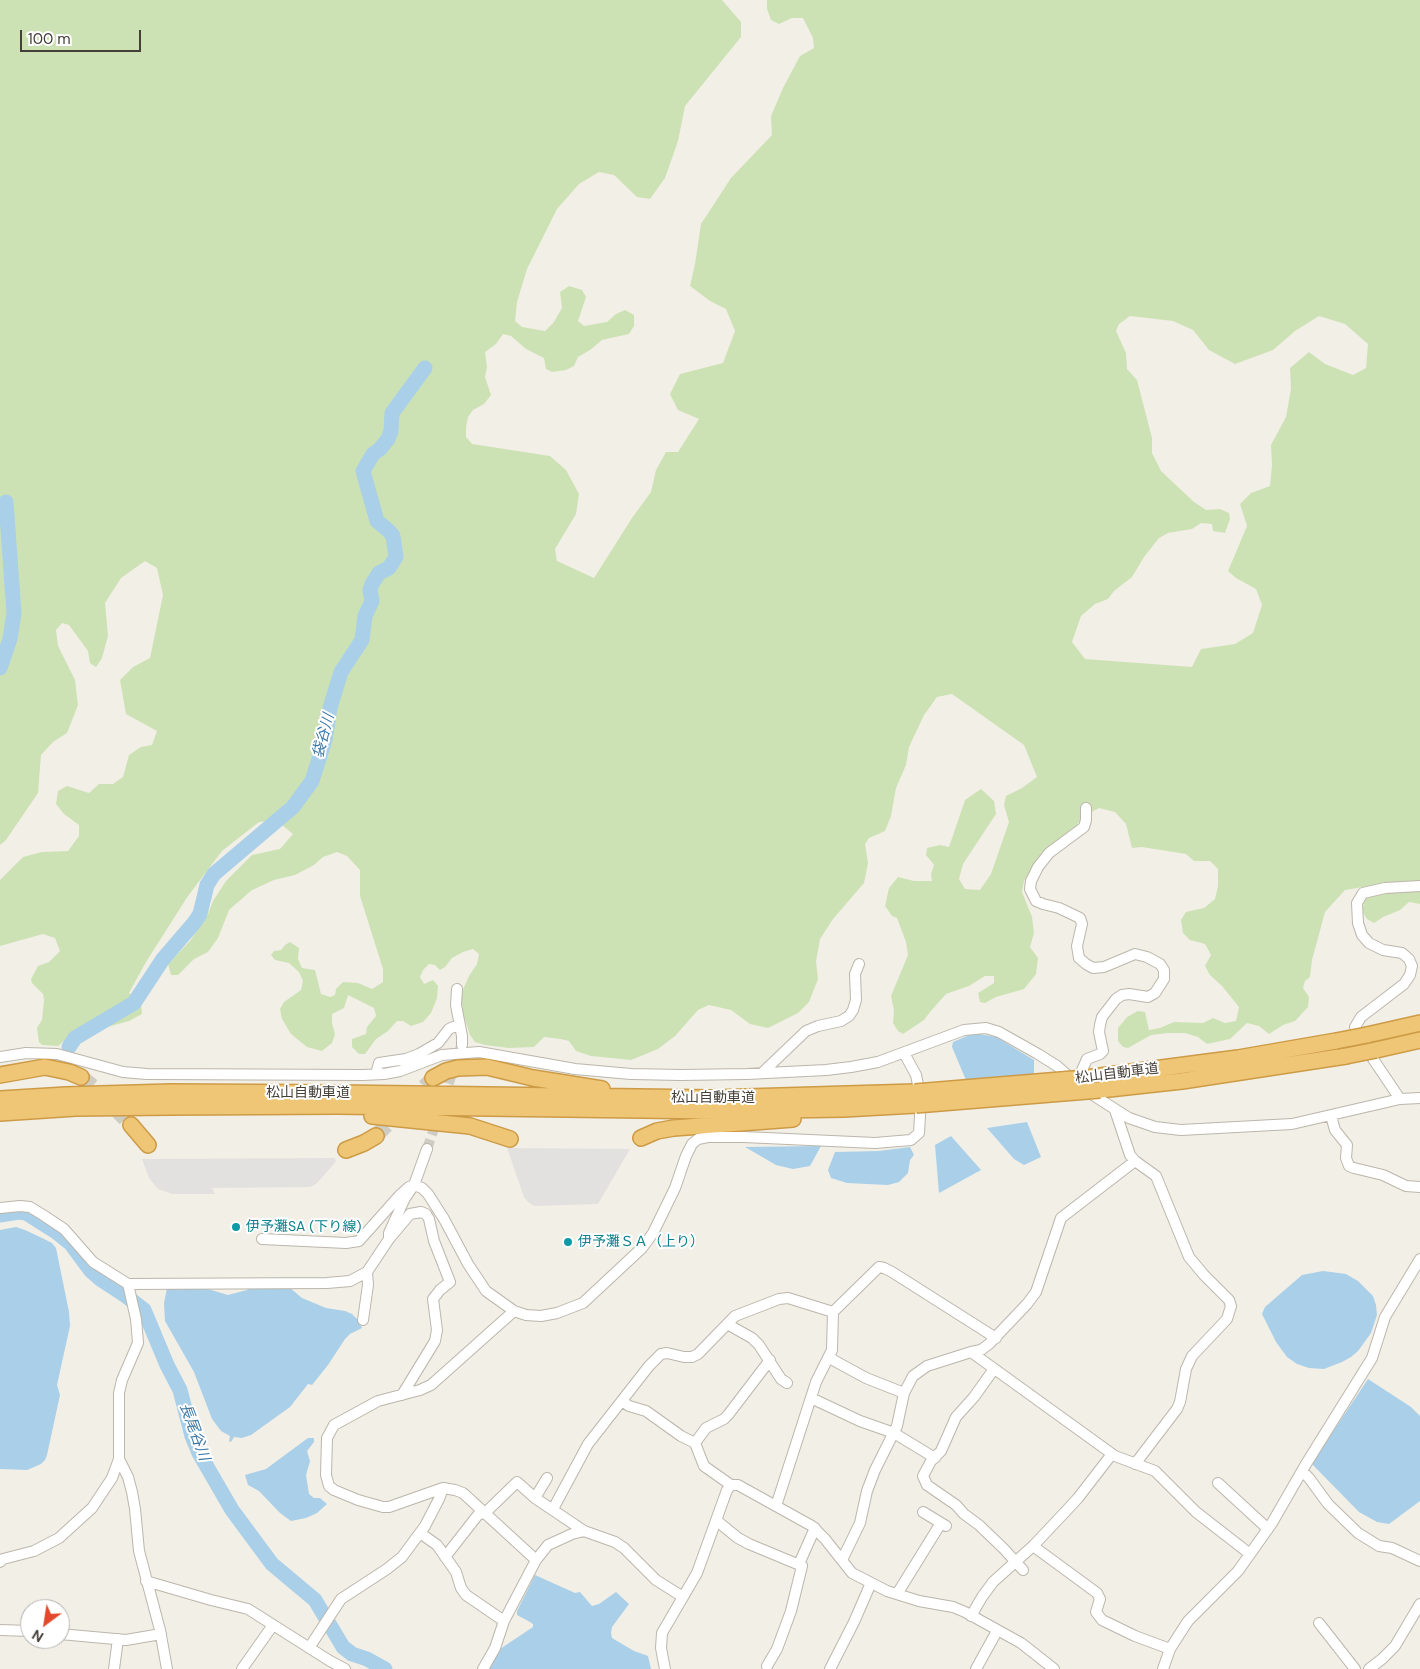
<!DOCTYPE html>
<html>
<head>
<meta charset="utf-8">
<style>
  body { margin:0 }
  #map { position:relative; width:1420px; height:1669px; overflow:hidden; background:#f2efe7; font-family:"DM Sans",sans-serif }
  canvas { display:block }
  .north { position:absolute; left:20px; top:1599px; width:50px; height:50px; box-sizing:border-box; background:#fff; border:1px solid #b4b2af; border-radius:50%; rotate:211deg; font-size:14px; font-weight:700; line-height:20px; text-align:center; color:#443f37 }
  .north::after { content:''; display:block; margin:auto; width:18px; height:22px; background:#e4482c; clip-path:polygon(50% 0,100% 100%,50% 72%,0 100%) }
  .scale { position:absolute; left:20px; top:30px; width:121px; height:22px; box-sizing:border-box; border:2px solid #443f37; border-top:0; padding-left:6px; font-size:15px; line-height:18px; white-space:nowrap; color:#443f37; -webkit-text-stroke:4px #fff; paint-order:stroke }
</style>
</head>
<body>
<div id="map">
<canvas width="1420" height="1669"></canvas>
<div class="north">N</div>
<div class="scale">100 m</div>
</div>
<script>
const context = document.querySelector('canvas').getContext('2d');
context.lineJoin = 'round';
function fillPath(path, color) {
  context.fillStyle = color;
  context.fill(path, 'evenodd');
}
function shape(rows) {
  const path = new Path2D();
  for (const r of rows) {
    path.moveTo(r[0], r[1]);
    for (let i = 2; i < r.length; i += 2) path.lineTo(r[i], r[i + 1]);
  }
  return path;
}
function stroke(path, color, width, dash) {
  context.strokeStyle = color;
  context.lineWidth = width;
  context.lineCap = dash ? 'butt' : 'round';
  context.setLineDash(dash || []);
  context.stroke(path);
}
function label(font, color, halo, rows, align = 'center') {
  context.font = font + ' "DM Sans","Noto Sans JP",sans-serif';
  context.lineWidth = 4;
  context.setLineDash([]);
  context.textBaseline = 'middle';
  context.strokeStyle = halo;
  context.fillStyle = color;
  for (const [text, x, y, turn = 0] of rows) {
    context.save();
    context.translate(x, y);
    context.rotate((+turn || 0) * Math.PI / 180);
    context.textAlign = isNaN(turn) ? turn : align;
    if (halo) context.strokeText(text, 0, 0);
    context.fillText(text, 0, 0);
    context.restore();
  }
}
fillPath(shape([
  [0,0,722,0,741,22,741,37,685,106,678,141,665,178,650,199,637,197,614,175,599,172,579,184,557,209,527,269,517,302,515,321,522,327,545,331,554,322,562,308,560,292,569,286,582,290,586,297,578,321,584,326,607,322,616,314,625,310,634,315,634,326,629,334,602,340,590,350,578,357,574,366,566,370,552,372,546,369,544,358,526,349,511,336,503,334,496,344,485,352,487,367,485,377,491,395,484,404,473,410,468,417,466,427,466,437,472,444,550,456,566,470,579,494,576,514,555,549,557,561,594,578,632,518,651,492,656,470,666,452,678,452,699,419,678,410,670,394,680,374,723,363,735,331,726,309,710,301,690,286,695,264,701,224,731,178,772,135,771,116,783,88,800,56,814,48,813,38,803,18,792,18,779,24,771,20,767,9,767,0,1420,0,1420,904,1409,902,1400,910,1383,917,1374,923,1367,919,1362,911,1366,896,1363,887,1345,890,1325,912,1312,960,1310,977,1305,981,1303,988,1309,997,1308,1007,1295,1021,1283,1025,1269,1034,1259,1026,1247,1023,1230,1039,1207,1044,1198,1037,1185,1033,1168,1033,1151,1035,1128,1048,1123,1047,1118,1041,1118,1028,1127,1017,1138,1011,1145,1012,1149,1030,1160,1028,1174,1022,1203,1023,1213,1018,1225,1023,1236,1021,1239,1007,1222,986,1210,975,1205,966,1211,955,1205,944,1190,940,1183,933,1181,920,1186,912,1204,908,1215,899,1218,886,1218,869,1210,861,1194,861,1186,854,1142,847,1132,848,1126,824,1115,812,1099,808,1082,817,1075,828,1041,853,1024,881,1022,892,1032,917,1034,933,1030,947,1038,958,1036,974,1024,989,996,997,985,1003,980,1002,978,993,994,983,994,976,985,976,969,986,946,994,930,1012,924,1020,903,1034,898,1031,893,1023,894,1010,891,996,908,955,906,942,897,918,892,916,885,906,889,888,898,877,914,881,932,881,931,874,934,865,926,855,927,848,940,845,949,847,965,800,981,789,994,801,996,814,963,864,959,879,965,889,980,890,991,874,1009,822,1004,805,1006,796,1022,788,1037,777,1024,745,952,694,937,697,924,715,909,747,906,765,896,788,891,816,885,831,869,838,865,844,868,863,864,883,833,919,820,939,816,961,818,979,809,1002,798,1013,768,1028,750,1024,731,1010,709,1005,698,1010,675,1036,658,1049,631,1060,591,1056,576,1051,569,1041,561,1039,544,1037,534,1047,509,1048,485,1045,475,1042,470,1035,463,1013,461,994,469,976,477,964,479,954,473,949,463,952,452,958,445,967,440,970,435,965,429,964,423,970,420,977,424,984,433,980,438,986,437,998,431,1013,423,1022,411,1026,403,1021,397,1021,388,1031,376,1039,365,1054,359,1054,352,1047,352,1039,366,1034,367,1027,376,1016,374,1008,348,995,344,1008,332,1014,332,1023,335,1034,332,1043,322,1051,307,1047,291,1034,282,1019,280,1009,284,1002,301,990,303,981,299,972,289,963,275,960,271,955,274,951,281,950,285,945,290,942,299,948,298,959,302,968,315,970,321,994,330,997,335,995,336,989,343,982,358,983,372,989,383,982,383,969,360,896,360,870,347,856,337,852,323,857,314,865,295,875,274,880,252,890,229,910,218,938,208,952,194,959,178,975,171,975,168,964,190,941,208,914,213,901,226,881,252,855,280,849,293,834,276,820,259,822,222,851,188,896,146,962,129,993,141,1003,142,1014,129,1021,93,1031,74,1032,58,1046,42,1045,39,1042,37,1028,42,1020,44,1000,43,994,32,983,31,979,38,966,49,962,60,951,55,938,43,934,0,946,0,880,23,857,42,852,68,851,79,836,79,825,64,814,56,804,58,791,67,786,89,793,99,784,113,784,123,777,129,755,141,747,152,745,157,731,126,714,120,680,133,667,150,658,163,595,157,568,145,561,121,578,105,603,108,636,102,658,96,667,90,663,88,651,69,625,62,623,56,630,58,646,75,680,78,705,67,733,53,742,41,755,38,793,6,840,0,845],
  [1130,316,1173,321,1193,330,1209,350,1235,364,1273,350,1295,331,1319,316,1345,324,1368,344,1366,368,1353,375,1325,364,1309,352,1290,368,1291,389,1286,417,1271,445,1272,465,1270,486,1251,493,1240,504,1247,526,1228,571,1236,578,1256,589,1262,605,1253,633,1235,644,1201,649,1192,667,1085,659,1072,642,1081,616,1095,604,1108,599,1114,591,1132,577,1144,557,1159,538,1168,533,1192,529,1201,523,1212,524,1213,531,1225,533,1230,519,1229,513,1220,509,1206,510,1194,502,1161,471,1152,453,1152,438,1137,380,1127,369,1126,353,1116,331,1119,324]
]), '#cde2b4');
fillPath(shape([
  [507,1148,630,1149,598,1204,534,1206,528,1202,524,1197],
  [334,1158,336,1160,335,1163,316,1184,310,1187,212,1188,215,1194,172,1194,158,1189,149,1178,142,1159]
]), '#e3e1df');
fillPath(shape([
  [974,1033,996,1037,1034,1060,1034,1074,966,1080,952,1047,953,1042],
  [1027,1122,1041,1157,1024,1165,1014,1159,987,1128],
  [951,1136,981,1170,939,1193,935,1145],
  [821,1146,810,1166,793,1169,776,1165,745,1147],
  [910,1147,914,1155,910,1160,908,1173,899,1182,888,1185,847,1183,831,1178,828,1170,835,1152,879,1151],
  [16,1227,25,1230,42,1238,52,1243,56,1248,69,1312,70,1326,57,1385,60,1395,47,1455,45,1460,41,1464,27,1470,0,1469,0,1230],
  [1323,1271,1346,1274,1358,1281,1373,1296,1376,1305,1377,1315,1371,1333,1358,1351,1351,1357,1342,1362,1324,1369,1309,1368,1297,1364,1287,1357,1276,1342,1262,1314,1265,1307,1302,1275],
  [250,1286,289,1287,302,1298,326,1308,345,1311,352,1314,359,1321,362,1328,350,1334,345,1339,328,1365,312,1385,308,1384,290,1407,251,1435,242,1438,234,1437,231,1442,229,1441,230,1436,221,1431,212,1419,194,1372,165,1321,164,1303,167,1288,208,1289,228,1295,247,1290],
  [1368,1379,1411,1407,1420,1416,1420,1501,1389,1524,1377,1522,1359,1512,1311,1463,1316,1457],
  [308,1438,314,1438,314,1442,307,1451,310,1461,306,1475,309,1494,314,1498,320,1498,327,1504,317,1513,306,1518,291,1521,280,1513,259,1491,248,1485,245,1475,266,1469],
  [535,1575,575,1593,580,1592,592,1606,599,1604,616,1592,629,1604,612,1627,611,1633,612,1638,634,1651,648,1656,651,1669,486,1669,500,1649,533,1627,533,1624,530,1622,517,1615,517,1611]
]), '#a9cfe9');
stroke(shape([
  [0,668,10,639,14,613,6,502],
  [69,1047,75,1038,134,1003,163,959,194,923,200,914,207,885,214,874,293,807,312,781,325,740,330,708,341,672,362,640,365,616,372,601,370,590,372,584,379,573,389,568,396,557,393,536,389,531,377,521,363,471,373,454,380,449,388,439,391,431,392,413,425,368],
  [0,1215,19,1212,26,1213,56,1232,71,1244,91,1271,100,1279,126,1296,144,1310,167,1365,180,1390,192,1436,199,1453,232,1510,272,1564,315,1600,343,1647,352,1654,367,1659,385,1669]
]), '#a9cfe9', 15);
stroke(shape([
  [444,1098,461,1046],
  [427,1149,438,1117]
]), '#cfccc4', 10, [10, 5]);
stroke(shape([
  [81,1077,95,1088,131,1125],
  [376,1136,433,1078]
]), '#cfccc4', 15, [15, 8]);
const minor = shape([
  [457,989,456,1005,462,1036,462,1045],
  [0,1057,26,1053,57,1054,123,1072,147,1074,363,1075,384,1074,400,1071,442,1055,479,1052,575,1069,631,1074,681,1075,747,1074,826,1070,851,1067,878,1062,964,1030,986,1028,999,1032,1038,1054,1057,1066,1074,1081],
  [762,1073,806,1031,818,1026,841,1021,849,1016,853,1010,856,1000,855,974,859,964],
  [376,1074,379,1063,406,1059,419,1054,438,1043,449,1029,453,1027,460,1027],
  [1077,1082,1087,1059,1100,1054,1103,1051,1099,1032,1100,1025,1102,1017,1116,999,1122,995,1129,994,1148,997,1155,993,1164,979,1164,970,1160,964,1147,957,1135,954,1104,967,1093,968,1086,964,1079,958,1077,946,1082,924,1080,918,1059,908,1043,904,1036,901,1030,889,1031,881,1038,867,1049,853,1084,827,1086,820,1086,808],
  [1085,1090,1129,1118,1155,1127,1181,1130,1292,1124,1400,1099,1420,1098],
  [1400,1099,1369,1053,1355,1027,1361,1017,1404,984,1410,975,1412,966,1409,959,1402,953,1383,950,1369,943,1362,935,1358,923,1357,903,1363,893,1385,888,1420,886],
  [1115,1110,1130,1155,1135,1161,1156,1176,1189,1257,1204,1275,1229,1300,1231,1306,1227,1319,1192,1356,1186,1369,1180,1402,1177,1409,1135,1464],
  [1331,1116,1335,1130,1347,1145,1346,1158,1349,1166,1354,1168,1383,1175,1406,1186,1420,1187],
  [0,1208,20,1206,30,1207,43,1215,64,1229,93,1262,128,1284],
  [262,1239,346,1243,359,1241,399,1196,409,1187,414,1185,422,1188,428,1194,444,1219,468,1264,486,1291,514,1311,526,1315,541,1316,557,1313,583,1303,642,1248,653,1233,675,1188,686,1156,692,1144,698,1139,708,1137,744,1137,875,1143,911,1140,919,1133,921,1099,916,1075,904,1053],
  [363,1320,368,1285,367,1272],
  [727,1324,752,1338,759,1345,781,1379,787,1383],
  [971,1352,1115,1456,1155,1471,1196,1512,1250,1554],
  [830,1356,833,1360,866,1378,904,1393],
  [994,1369,974,1397,956,1417,941,1451,931,1461,923,1476,927,1485,956,1505,964,1514,979,1525,1004,1549,1023,1570],
  [402,1395,435,1341,437,1330,433,1299,440,1290,450,1282,434,1241,429,1219,426,1214,421,1212,410,1214,389,1239,389,1233,405,1198,414,1185,427,1149],
  [811,1398,860,1421,894,1433,935,1458],
  [622,1401,629,1406,646,1411,681,1436,695,1443,704,1466,731,1485],
  [695,1443,706,1428,724,1419,728,1415,770,1360],
  [119,1459,128,1477,132,1492,135,1509,139,1551,160,1630,167,1669],
  [1302,1471,1309,1478,1328,1504,1358,1533,1379,1546,1392,1548,1420,1561],
  [1218,1483,1268,1529],
  [535,1498,547,1478],
  [776,1506,816,1382,832,1350,833,1312,879,1267,884,1268,892,1272,996,1338],
  [553,1509,588,1444,649,1366,661,1354,667,1353,684,1357,692,1357,698,1354,735,1316,779,1299,788,1298,833,1312],
  [923,1512,946,1526],
  [484,1514,517,1482,535,1498,584,1531],
  [717,1521,738,1538,749,1544,802,1566,791,1611,777,1649,767,1666],
  [420,1533,437,1545,456,1572,461,1588,466,1595,504,1621],
  [1033,1546,1097,1593,1100,1599,1096,1612,1102,1620,1135,1636,1170,1649],
  [445,1557,481,1511],
  [536,1560,548,1545,572,1534,584,1531,615,1542,624,1548,656,1580,683,1597],
  [842,1560,860,1523,867,1491,875,1470,897,1426,904,1393,913,1376,927,1366,971,1352,981,1350,989,1344,1027,1304,1036,1292,1061,1218,1135,1161],
  [0,1562,3,1559,34,1551,59,1538,92,1508,112,1478,119,1459,119,1393,122,1380,138,1343,136,1319,128,1284,327,1283,350,1281,367,1272,389,1239],
  [799,1564,815,1528],
  [146,1581,211,1600,248,1609,330,1661,345,1669],
  [897,1594,941,1523],
  [971,1616,982,1597,993,1582,1033,1546,1066,1511,1078,1498,1112,1454],
  [1319,1623,1355,1669],
  [0,1630,30,1631],
  [60,1634,126,1640,161,1634],
  [309,1648,341,1599,387,1569,402,1557,425,1526,439,1499,443,1488],
  [114,1669,118,1639],
  [242,1669,273,1625],
  [483,1669,495,1648,504,1621,536,1560,463,1493,455,1490,443,1488,389,1507,383,1507,358,1500,334,1490,329,1486,326,1475,327,1438,334,1425,378,1401,420,1390,431,1385,514,1311],
  [665,1669,661,1648,662,1633,697,1573,727,1490,731,1485,738,1485,812,1526,825,1539,852,1573,887,1591,919,1601,953,1607,965,1612,1021,1643,1054,1669],
  [830,1669,854,1622,871,1583],
  [976,1669,997,1631],
  [1163,1669,1170,1649,1188,1621,1238,1571,1272,1523,1306,1464,1372,1358,1385,1317,1420,1259],
  [1369,1669,1382,1659,1395,1646,1420,1604]
]);
const highway = shape([
  [1367,1035,1420,1023],
  [1376,1050,1420,1040],
  [0,1075,45,1067,69,1072,81,1077],
  [433,1078,446,1071,458,1068,487,1067,533,1078,602,1089],
  [1085,1078,1238,1058,1336,1041],
  [1100,1090,1182,1081,1346,1056],
  [0,1099,66,1095,171,1092,338,1093,713,1098,915,1092],
  [0,1113,76,1108,171,1107,337,1106,717,1111,844,1109,916,1105],
  [372,1116,470,1126,510,1139],
  [131,1125,148,1145],
  [641,1138,657,1131,674,1128,793,1119],
  [346,1150,364,1143,376,1136]
]);
stroke(minor, '#bcb6ab', 12);
stroke(highway, '#cd9b46', 18);
stroke(minor, '#fff', 10);
stroke(highway, '#efc675', 15);
const highwayBridge = shape([
  [1336,1041,1367,1035],
  [1346,1056,1376,1050],
  [915,1092,1085,1078],
  [916,1105,1100,1090]
]);
stroke(highwayBridge, '#cd9b46', 18, []);
stroke(highwayBridge, '#efc675', 15);
for (const [x, y, r, color] of [
  [236,1227,5,"#0f9aa8"],
  [568,1242,5,"#0f9aa8"]
]) {
  const dot = new Path2D();
  dot.arc(x, y, r, 0, 2 * Math.PI);
  context.fillStyle = color;
  context.fill(dot);
  stroke(dot, '#fff', 2);
}
label('14px', '#443f37', '#fff', [
  ["松山自動車道",1117,1074,-7],
  ["松山自動車道",308,1093],
  ["松山自動車道",713,1098]
]);
label('14px', '#0d838f', '#fff', [
  ["伊予灘SA (下り線)",246,1227],
  ["伊予灘ＳＡ（上り）",578,1242]
], 'left');
label('italic 15px', '#3b78a5', '#fff', [
  ["袋谷川",324,736,-75],
  ["長尾谷川",194,1432,70]
]);
</script>
</body>
</html>
